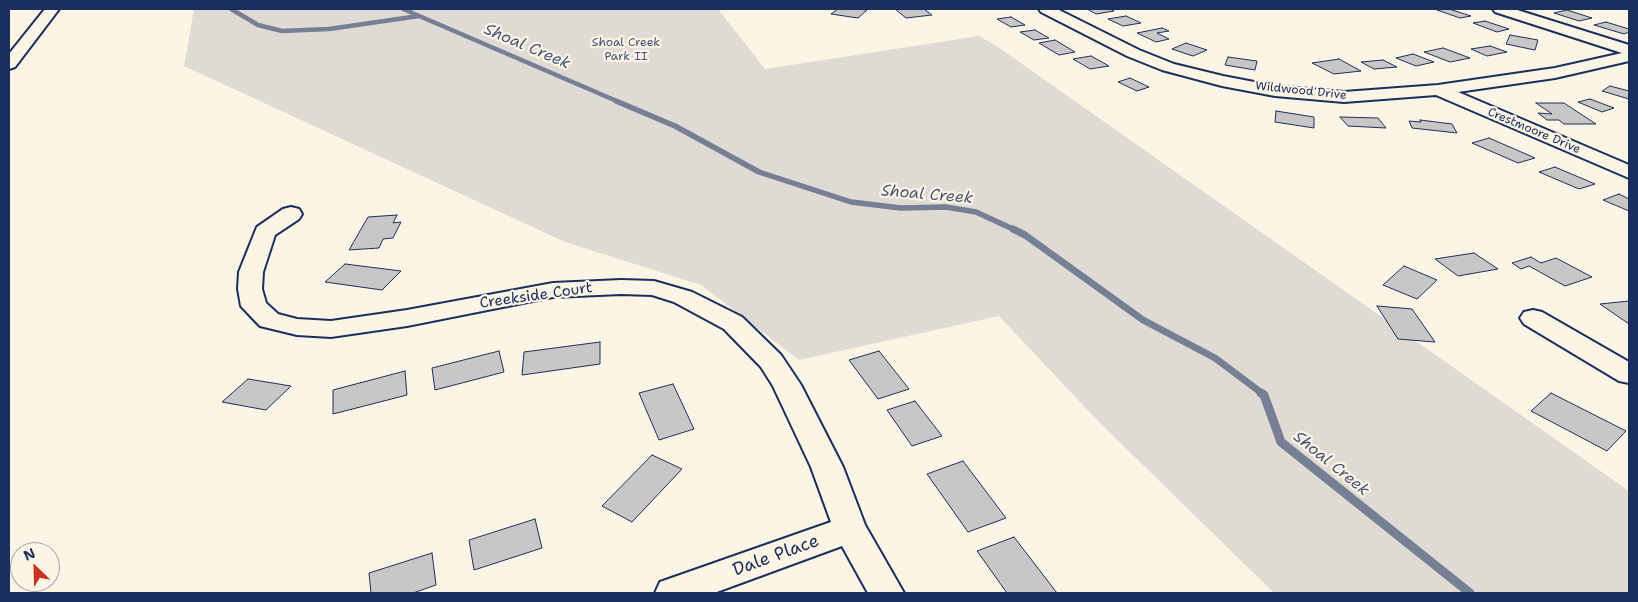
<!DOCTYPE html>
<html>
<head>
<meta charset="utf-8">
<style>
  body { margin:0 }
  #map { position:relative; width:1638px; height:602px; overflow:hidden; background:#fcf5e5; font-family:"Shantell Sans",sans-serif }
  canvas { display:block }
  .frame { position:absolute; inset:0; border:10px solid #1b2f5e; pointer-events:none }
  .north { position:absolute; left:10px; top:542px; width:50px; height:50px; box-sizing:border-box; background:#fcf5e5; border:1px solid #a2a6af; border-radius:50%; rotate:336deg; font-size:14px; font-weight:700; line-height:20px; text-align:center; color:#1b2f5e }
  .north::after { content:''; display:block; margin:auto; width:18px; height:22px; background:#c8321e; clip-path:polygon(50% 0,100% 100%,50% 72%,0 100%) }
</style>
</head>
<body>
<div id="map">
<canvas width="1638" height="602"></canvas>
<div class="frame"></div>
<div class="north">N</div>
</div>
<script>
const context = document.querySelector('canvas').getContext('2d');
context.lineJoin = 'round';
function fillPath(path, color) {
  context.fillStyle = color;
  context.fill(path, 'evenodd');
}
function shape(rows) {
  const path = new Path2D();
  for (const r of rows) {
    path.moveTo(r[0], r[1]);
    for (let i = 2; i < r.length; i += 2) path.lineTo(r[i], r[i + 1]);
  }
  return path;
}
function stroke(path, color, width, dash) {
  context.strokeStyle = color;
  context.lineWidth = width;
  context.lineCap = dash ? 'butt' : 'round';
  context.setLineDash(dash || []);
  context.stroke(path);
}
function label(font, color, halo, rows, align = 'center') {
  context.font = font + ' "Shantell Sans",sans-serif';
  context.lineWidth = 4.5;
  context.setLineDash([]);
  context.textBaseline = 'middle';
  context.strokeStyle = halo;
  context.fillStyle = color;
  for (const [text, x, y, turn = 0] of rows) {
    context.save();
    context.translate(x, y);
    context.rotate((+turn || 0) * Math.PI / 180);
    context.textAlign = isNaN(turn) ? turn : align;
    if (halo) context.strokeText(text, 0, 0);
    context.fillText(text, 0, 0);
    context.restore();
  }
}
fillPath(shape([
  [194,9,718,9,765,69,979,36,998,47,1629,491,1629,593,1274,593,1097,420,999,316,799,360,701,285,565,242,184,66]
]), '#dfdbd4');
stroke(shape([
  [231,9,258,25,282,31,329,29,419,16],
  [403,9,619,102]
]), '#767f94', 4.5);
stroke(shape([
  [616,101,675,126,759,172,851,202,901,208,946,207,976,212,1015,230]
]), '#767f94', 5.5);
stroke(shape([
  [1013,229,1025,235,1143,320,1215,358,1263,394]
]), '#767f94', 7);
stroke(shape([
  [1261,393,1264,395,1281,442,1470,593]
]), '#767f94', 9);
const building = shape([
  [838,9,857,9,867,10,858,18,831,14,838,9],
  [895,9,924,9,932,15,906,18,895,9],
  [1087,9,1110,9,1114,11,1096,14,1087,9],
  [1449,9,1471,16,1460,18,1437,10,1449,9],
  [1567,10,1592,18,1579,21,1554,13,1567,10],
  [1126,16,1141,23,1123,26,1108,19,1126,16],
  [1011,17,1025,25,1011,27,997,19,1011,17],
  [1485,21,1509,29,1497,32,1473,23,1485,21],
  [1606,22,1629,29,1629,32,1624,34,1594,25,1606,22],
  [1162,28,1169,31,1157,33,1169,39,1156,42,1137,33,1162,28],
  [1035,30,1049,38,1034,40,1020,32,1035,30],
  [1510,35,1538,40,1535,50,1506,44,1510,35],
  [1055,40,1075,52,1059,55,1039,43,1055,40],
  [1186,43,1207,50,1193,56,1172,49,1186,43],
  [1490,46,1507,52,1487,56,1471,49,1490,46],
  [1443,48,1470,58,1450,62,1424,52,1443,48],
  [1413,54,1434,62,1416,66,1396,58,1413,54],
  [1091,56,1109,66,1090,69,1073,59,1091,56],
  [1228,57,1257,61,1255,70,1225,65,1228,57],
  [1339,59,1361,71,1334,74,1312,63,1339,59],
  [1383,60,1397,67,1374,69,1361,62,1383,60],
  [1130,78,1149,87,1137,91,1118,82,1130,78],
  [1610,86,1629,91,1629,99,1602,91,1610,86],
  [1590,99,1614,108,1602,112,1578,102,1590,99],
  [1536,103,1564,103,1596,124,1564,124,1559,120,1547,120,1538,113,1552,114,1536,103],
  [1276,111,1314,117,1314,128,1275,122,1276,111],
  [1340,117,1378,118,1386,128,1348,126,1340,117],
  [1420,120,1452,124,1457,133,1412,128,1409,121,1421,122,1420,120],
  [1489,138,1535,158,1518,163,1472,143,1489,138],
  [1555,167,1595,184,1579,189,1539,172,1555,167],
  [1619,194,1629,199,1629,211,1603,200,1619,194],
  [397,215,393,223,401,222,393,238,383,239,379,248,349,250,368,217,397,215],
  [1474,253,1498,269,1458,276,1435,259,1474,253],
  [1531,257,1541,263,1556,258,1592,277,1565,286,1529,266,1521,269,1512,263,1531,257],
  [345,264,401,271,382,290,325,282,345,264],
  [1404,266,1437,280,1417,299,1383,285,1404,266],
  [1629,301,1629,324,1600,304,1629,301],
  [1377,306,1412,309,1435,342,1398,339,1377,306],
  [600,342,600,364,522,375,524,352,600,342],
  [499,351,504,372,435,390,432,368,499,351],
  [879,351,909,389,878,399,849,360,879,351],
  [405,371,407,395,333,414,333,390,405,371],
  [248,379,291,386,266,410,222,402,248,379],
  [673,384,694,429,659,440,639,393,673,384],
  [1551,393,1626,431,1607,451,1531,411,1551,393],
  [915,401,942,436,912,446,887,410,915,401],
  [652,455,682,469,632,522,602,506,652,455],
  [963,461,1006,518,968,532,927,474,963,461],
  [535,519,542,548,474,570,469,540,535,519],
  [1014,537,1057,593,1007,593,977,551,1014,537],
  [432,553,436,585,413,593,371,593,369,573,432,553]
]);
fillPath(building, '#c8c7c6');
stroke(building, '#1b2f5e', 1);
const minor = shape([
  [45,9,59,9,15,67,9,69,9,54,45,9],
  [1039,9,1057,9,1139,50,1174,64,1223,76,1275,86,1344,92,1438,85,1555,68,1622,53,1495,12,1493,9,1514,9,1629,45,1629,61,1555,78,1458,92,1629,165,1629,178,1436,95,1344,102,1275,96,1222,86,1162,70,1127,56,1041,12,1039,9],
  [291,207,299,209,302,214,299,219,275,235,263,272,262,289,266,303,278,314,297,319,331,321,407,310,553,283,621,280,654,281,692,292,742,317,781,355,801,385,843,467,865,525,904,593,868,593,842,546,714,593,655,593,660,582,831,522,811,467,773,386,761,367,724,329,674,302,652,295,621,294,553,297,407,326,331,337,297,335,260,326,241,306,238,289,239,272,257,227,283,209,291,207],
  [1533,310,1542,312,1629,362,1629,383,1619,381,1524,324,1520,318,1524,312,1533,310]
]);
stroke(minor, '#1b2f5e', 4);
fillPath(minor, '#fcf5e5');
label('12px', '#425176', '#fcf5e5', [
  ["Shoal Creek",626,43],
  ["Park II",626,57]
]);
label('12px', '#1b2f5e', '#fcf5e5', [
  ["Wildwood Drive",1301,91,6],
  ["Crestmoore Drive",1534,131,23]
]);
label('15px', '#1b2f5e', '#fcf5e5', [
  ["Creekside Court",536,296,-8]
]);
label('italic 16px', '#485779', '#fcf5e5', [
  ["Shoal Creek",527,47,23],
  ["Shoal Creek",927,195,5],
  ["Shoal Creek",1331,464,39]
]);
label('18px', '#1b2f5e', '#fcf5e5', [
  ["Dale Place",776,556,-20]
]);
</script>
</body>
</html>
